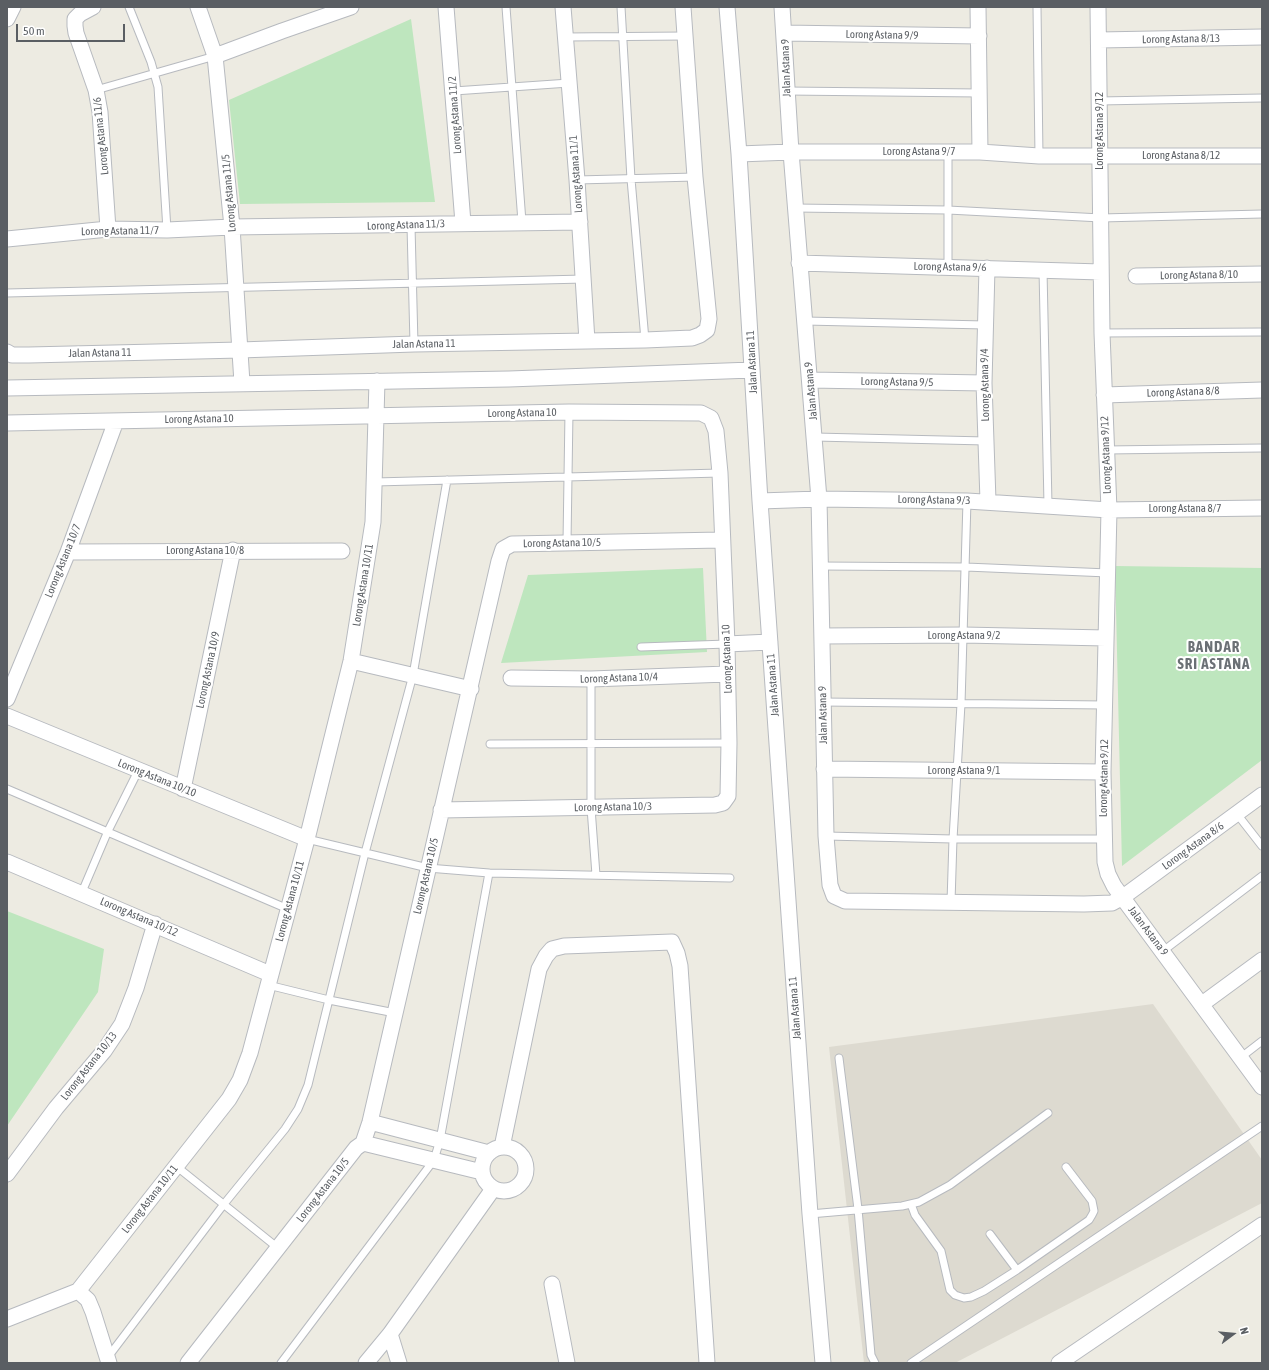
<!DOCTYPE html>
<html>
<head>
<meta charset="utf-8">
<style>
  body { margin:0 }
  #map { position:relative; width:1269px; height:1370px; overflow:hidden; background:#edebe2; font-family:"Asap Condensed",sans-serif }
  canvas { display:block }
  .frame { position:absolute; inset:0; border:8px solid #5a5e63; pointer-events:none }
  .north { position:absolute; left:1213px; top:1314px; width:40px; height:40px; -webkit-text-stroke:3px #fff; paint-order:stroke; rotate:74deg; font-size:11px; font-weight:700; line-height:16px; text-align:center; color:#5a5e63 }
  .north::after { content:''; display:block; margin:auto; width:14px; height:18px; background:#5a5e63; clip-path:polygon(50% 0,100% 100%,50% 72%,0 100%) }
  .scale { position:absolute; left:16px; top:24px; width:109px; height:18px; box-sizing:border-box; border:2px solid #5a5e63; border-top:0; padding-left:5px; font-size:12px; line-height:14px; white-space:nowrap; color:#5a5e63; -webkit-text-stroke:3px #fff; paint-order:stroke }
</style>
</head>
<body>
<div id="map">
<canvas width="1269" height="1370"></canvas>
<div class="frame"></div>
<div class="north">N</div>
<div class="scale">50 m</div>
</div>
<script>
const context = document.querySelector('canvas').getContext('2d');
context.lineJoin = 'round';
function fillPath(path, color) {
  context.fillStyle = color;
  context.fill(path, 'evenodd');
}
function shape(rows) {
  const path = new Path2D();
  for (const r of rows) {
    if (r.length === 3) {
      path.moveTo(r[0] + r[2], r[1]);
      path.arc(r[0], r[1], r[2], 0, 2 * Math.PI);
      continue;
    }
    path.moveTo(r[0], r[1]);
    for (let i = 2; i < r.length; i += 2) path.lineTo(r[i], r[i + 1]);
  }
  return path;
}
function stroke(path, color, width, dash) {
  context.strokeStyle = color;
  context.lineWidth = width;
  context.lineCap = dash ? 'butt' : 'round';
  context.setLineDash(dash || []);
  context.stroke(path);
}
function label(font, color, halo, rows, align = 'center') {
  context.font = font + ' "Asap Condensed",sans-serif';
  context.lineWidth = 4;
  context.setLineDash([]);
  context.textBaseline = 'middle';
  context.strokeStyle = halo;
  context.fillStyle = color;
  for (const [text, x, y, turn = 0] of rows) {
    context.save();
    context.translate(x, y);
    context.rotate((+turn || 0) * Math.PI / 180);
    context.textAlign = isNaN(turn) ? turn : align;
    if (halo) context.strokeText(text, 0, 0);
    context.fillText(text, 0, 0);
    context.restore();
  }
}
fillPath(shape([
  [1153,1004,1262,1160,1262,1203,955,1363,864,1363,829,1047]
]), '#dddad0');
fillPath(shape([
  [411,19,435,202,240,204,229,100],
  [1115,566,1262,568,1262,760,1122,866],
  [703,568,707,652,501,663,528,575],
  [7,911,104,949,98,992,7,1126]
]), '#bee6be');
const lane = shape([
  [129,7,151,62,158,87,167,230],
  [506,7,522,222],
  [621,7,631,179,645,340],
  [1037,7,1039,156],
  [566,37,685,36],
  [96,90,215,56],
  [454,91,569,83],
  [786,91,980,93],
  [1099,101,1262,98],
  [948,153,948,267],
  [577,180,695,177],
  [795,208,948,210,1101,218,1262,214],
  [411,226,414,344],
  [1043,270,1048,505],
  [7,293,584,279],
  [805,321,985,325],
  [1102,333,1262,332],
  [815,437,986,441],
  [1106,450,1262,448],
  [375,482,720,473],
  [567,542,569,412],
  [820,566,966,567,1108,573],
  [641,647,727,644],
  [591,679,591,808,596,875],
  [822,702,1105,705],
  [490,744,729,743],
  [7,789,288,909],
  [1237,814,1262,846],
  [826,836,953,839,1103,839],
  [307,839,428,868,489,873],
  [82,892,108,831,138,771],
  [951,902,953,839,961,704,967,501],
  [1163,951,1262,876],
  [268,985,329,1000,395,1013],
  [839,1058,858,1209,871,1355,875,1363],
  [1240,1058,1262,1041],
  [176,1166,278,1248],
  [911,1204,915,1215,941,1251,950,1290,955,1295,964,1298,971,1297,984,1291,1017,1270,1089,1220,1092,1215,1094,1211,1092,1201,1066,1167],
  [810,1214,902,1206,919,1202,950,1185,1048,1113],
  [990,1234,1017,1270],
  [108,1357,224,1204,285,1129,298,1109,308,1085,365,853,413,675,447,480],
  [281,1363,434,1160,440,1140,489,873,730,878],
  [911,1363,1262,1126]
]);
const street = shape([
  [93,7,80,14,75,19,75,26,76,33,96,90,100,112,108,229],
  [198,7,215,56,232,227,242,383],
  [446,7,463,223],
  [563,7,577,180,587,341],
  [727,7,739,154,760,501,810,1214,823,1363],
  [782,7,791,152,819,499,826,836,830,885,834,896,845,901,1084,904,1112,903,1123,897,1262,795],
  [978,7,980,152],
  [1098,7,1102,333,1109,510,1103,772,1105,862,1108,874,1114,886,1262,1087],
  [7,19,13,7],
  [784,33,979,36],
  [1099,40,1262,37],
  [215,56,282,31,351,7],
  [739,154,791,152,980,152,1039,156,1262,156],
  [7,239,108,229,167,230,232,227,580,222],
  [799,263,1101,272],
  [987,268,984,383,988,501],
  [1136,276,1262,274],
  [7,352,12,355,29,355,240,350,414,344,645,340,692,338,700,335,707,330,709,319,695,177,683,7],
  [810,380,984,383],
  [7,388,509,379,752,370],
  [1104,395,1262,390],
  [7,423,569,412,701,413,711,418,716,431,720,473,727,644,729,743,728,796,723,803,715,805,441,810],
  [760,501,819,499,967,501,1109,510,1262,508],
  [68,552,342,551],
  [822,636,963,635,1106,638],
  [727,644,770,642],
  [351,661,471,689],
  [511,678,591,679,727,674],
  [7,699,68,552,116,421],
  [7,716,307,839],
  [824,769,1103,772],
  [183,789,233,550],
  [7,862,270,974],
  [1202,1004,1262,960],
  [370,1122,489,1153],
  [363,1143,482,1172],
  [502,1147,539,969,546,956,552,949,564,946,672,942,677,953,680,966,707,1363],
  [504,1169,22],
  [7,1174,56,1108,104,1051,122,1024,136,988,155,924],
  [552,1284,567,1363],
  [78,1291,88,1300,93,1312,109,1363],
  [7,1319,78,1291,229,1099,240,1080,250,1053,307,839,351,661,373,522,377,381],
  [390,1334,399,1363],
  [188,1363,356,1148,363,1143,370,1122,499,561,503,549,512,544,721,540],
  [366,1363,390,1334,493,1189],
  [1059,1363,1262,1225]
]);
stroke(lane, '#b7babf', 9);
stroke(street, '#b7babf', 17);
stroke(lane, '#fff', 7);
stroke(street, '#fff', 15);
label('11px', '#5a5e63', '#fff', [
  ["Lorong Astana 9/9",882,35,1],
  ["Lorong Astana 8/13",1181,39,-1],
  ["Jalan Astana 9",786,68,-92],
  ["Lorong Astana 11/2",455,115,-94],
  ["Lorong Astana 9/12",1100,131,-90],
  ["Lorong Astana 11/6",101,136,-96],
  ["Lorong Astana 9/7",919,152],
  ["Lorong Astana 8/12",1181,156],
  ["Lorong Astana 11/1",576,174,-94],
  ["Lorong Astana 11/5",229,193,-95],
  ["Lorong Astana 11/3",406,225,-2],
  ["Lorong Astana 11/7",120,231,-1],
  ["Lorong Astana 9/6",950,267,1],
  ["Lorong Astana 8/10",1199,275,-1],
  ["Jalan Astana 11",424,344,-1],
  ["Jalan Astana 11",100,353,-1],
  ["Jalan Astana 11",752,362,-93],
  ["Lorong Astana 9/5",897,382,1],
  ["Lorong Astana 9/4",985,385,-91],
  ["Jalan Astana 9",811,391,-95],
  ["Lorong Astana 8/8",1183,392,-2],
  ["Lorong Astana 10",522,413,-1],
  ["Lorong Astana 10",199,419,-1],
  ["Lorong Astana 9/12",1106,455,-92],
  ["Lorong Astana 9/3",934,500,1],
  ["Lorong Astana 8/7",1185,509],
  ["Lorong Astana 10/5",562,543,-1],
  ["Lorong Astana 10/8",205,551],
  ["Lorong Astana 10/7",63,561,-68],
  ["Lorong Astana 10/11",363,585,-81],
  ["Lorong Astana 9/2",964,636],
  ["Lorong Astana 10",727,659,-92],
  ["Lorong Astana 10/9",208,670,-78],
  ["Lorong Astana 10/4",619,678,-2],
  ["Jalan Astana 11",773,685,-94],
  ["Jalan Astana 9",823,715,-91],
  ["Lorong Astana 9/1",964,771],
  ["Lorong Astana 10/10",157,778,22],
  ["Lorong Astana 9/12",1104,778,-89],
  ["Lorong Astana 10/3",613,807,-1],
  ["Lorong Astana 8/6",1193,846,-36],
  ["Lorong Astana 10/5",426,876,-77],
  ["Lorong Astana 10/11",290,901,-75],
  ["Lorong Astana 10/12",139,917,23],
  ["Jalan Astana 9",1148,931,53],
  ["Jalan Astana 11",795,1008,-94],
  ["Lorong Astana 10/13",89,1066,-52],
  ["Lorong Astana 10/5",323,1190,-52],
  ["Lorong Astana 10/11",150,1199,-52]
]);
context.letterSpacing = '1px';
label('bold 15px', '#6b7075', '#fff', [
  ["BANDAR",1214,647],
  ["SRI ASTANA",1214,664]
]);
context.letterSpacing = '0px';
</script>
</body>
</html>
